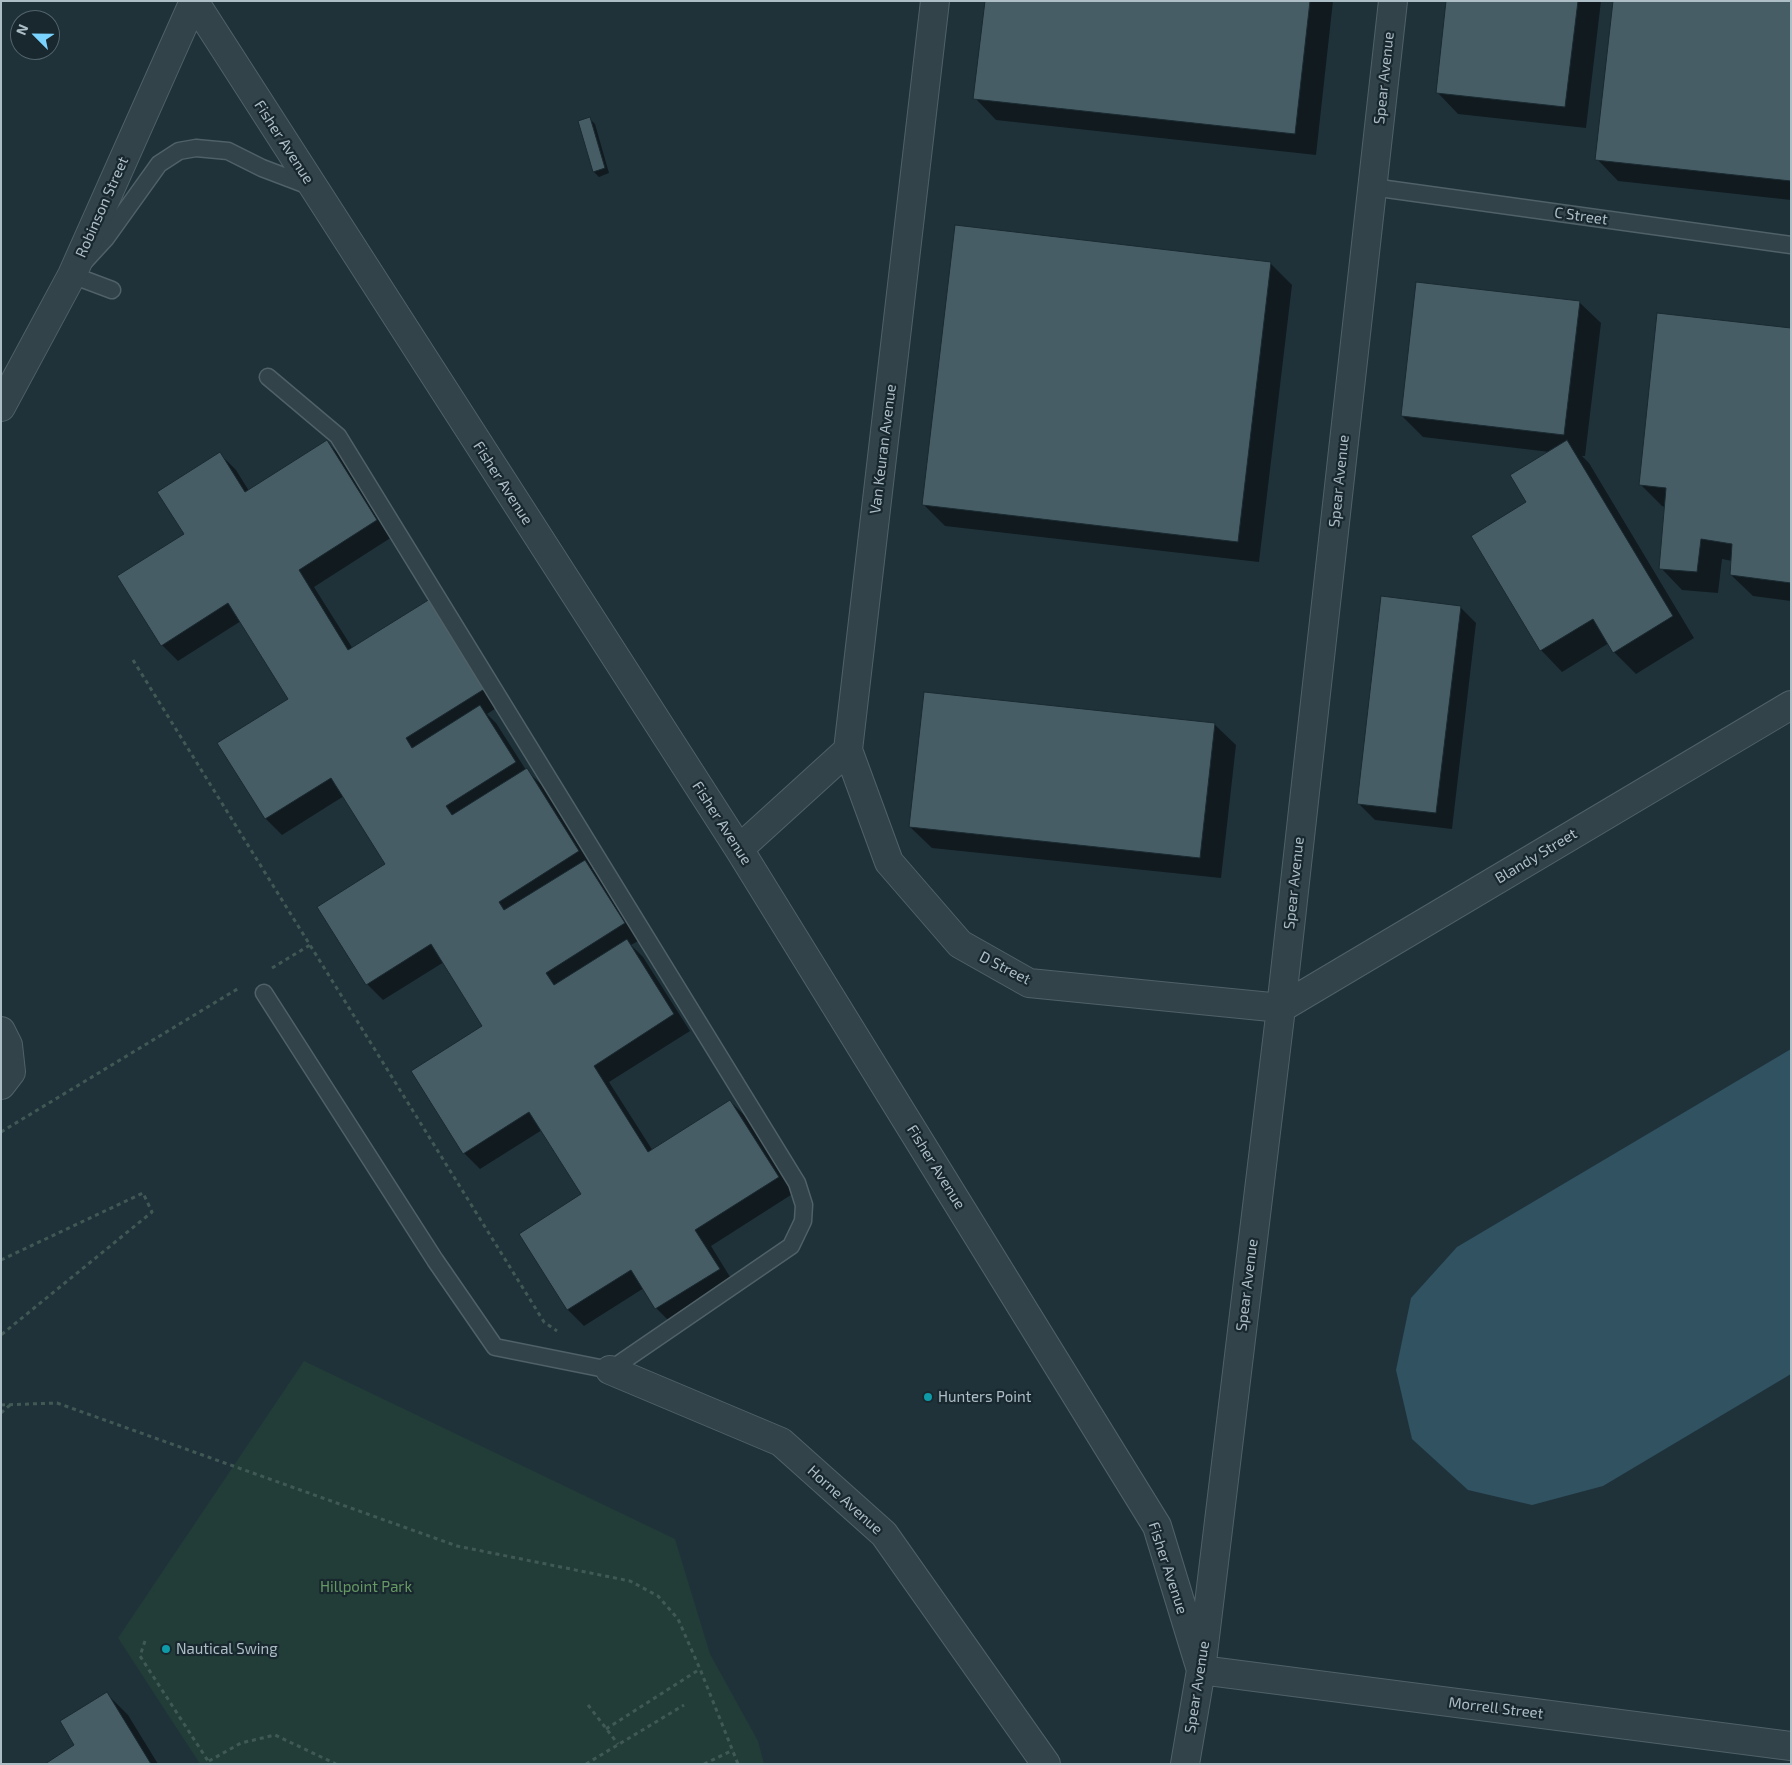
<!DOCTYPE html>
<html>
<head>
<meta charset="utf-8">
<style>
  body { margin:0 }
  #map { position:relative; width:1792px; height:1765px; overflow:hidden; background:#1f323a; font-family:"Exo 2",sans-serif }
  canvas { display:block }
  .frame { position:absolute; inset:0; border:2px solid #adbec7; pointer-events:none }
  .north { position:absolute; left:10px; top:10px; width:50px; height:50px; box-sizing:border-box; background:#19282f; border:1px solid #54646c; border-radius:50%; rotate:293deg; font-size:14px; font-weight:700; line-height:20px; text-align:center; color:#adbec7 }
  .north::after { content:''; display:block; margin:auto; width:18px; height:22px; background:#7ad3ff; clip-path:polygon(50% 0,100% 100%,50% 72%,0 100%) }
</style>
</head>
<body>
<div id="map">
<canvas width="1792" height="1765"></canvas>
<div class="frame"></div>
<div class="north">N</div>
</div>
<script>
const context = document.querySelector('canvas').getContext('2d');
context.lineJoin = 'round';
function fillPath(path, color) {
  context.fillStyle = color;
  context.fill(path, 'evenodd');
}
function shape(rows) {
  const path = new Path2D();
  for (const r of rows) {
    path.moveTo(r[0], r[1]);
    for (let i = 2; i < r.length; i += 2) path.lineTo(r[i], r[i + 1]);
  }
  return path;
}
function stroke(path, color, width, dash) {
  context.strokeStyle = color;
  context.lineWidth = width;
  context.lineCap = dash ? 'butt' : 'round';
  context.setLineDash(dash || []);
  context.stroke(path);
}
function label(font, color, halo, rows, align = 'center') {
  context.font = font + ' "Exo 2",sans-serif';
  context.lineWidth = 4.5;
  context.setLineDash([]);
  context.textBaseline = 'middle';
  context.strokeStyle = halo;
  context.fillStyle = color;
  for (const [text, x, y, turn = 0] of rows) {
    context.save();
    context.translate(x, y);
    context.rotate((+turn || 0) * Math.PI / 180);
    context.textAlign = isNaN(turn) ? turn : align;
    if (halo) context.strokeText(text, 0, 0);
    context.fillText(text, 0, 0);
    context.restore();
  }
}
fillPath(shape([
  [304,1361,675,1539,710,1654,758,1741,764,1764,200,1764,118,1638]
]), '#223d38');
fillPath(shape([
  [1791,1049,1791,1374,1603,1486,1532,1505,1468,1490,1412,1439,1396,1370,1411,1298,1457,1247]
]), '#305261');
fillPath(shape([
  [986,1,1333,1,1316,155,996,120,975,98],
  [1448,1,1601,1,1586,128,1458,114,1437,92],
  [1791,1,1791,200,1618,181,1597,159],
  [590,119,595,124,609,173,599,177,594,172],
  [1271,264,1292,285,1259,562,945,526,923,504],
  [1579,302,1601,323,1585,456,1582,456,1589,463,1694,638,1636,674,1614,652,1609,643,1562,672,1541,650,1528,502,1550,452,1423,437,1402,416],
  [1791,329,1791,601,1753,596,1731,575,1732,561,1722,559,1718,593,1682,590,1661,568,1665,507,1662,506,1641,485],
  [327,442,343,458,392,537,314,587,353,649,430,600,501,705,487,714,496,723,526,770,543,786,594,868,592,869,601,877,640,940,631,945,643,957,690,1031,609,1082,653,1151,730,1101,746,1117,794,1193,711,1246,735,1285,673,1325,656,1308,644,1288,584,1326,568,1310,583,1195,542,1130,480,1169,464,1153,484,1026,444,962,383,1000,367,984,387,864,344,796,282,835,266,819,219,743,289,699,241,621,178,661,162,645,185,534,220,454,236,470,249,491],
  [1460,607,1476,623,1452,829,1375,820,1359,804],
  [1214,724,1236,745,1221,878,932,848,910,827],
  [106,1693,128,1715,158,1764,47,1764,76,1746]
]), '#0007');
const building = shape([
  [985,1,1310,1,1295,134,973,99,985,1],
  [1446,1,1578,1,1565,107,1436,93,1446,1],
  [1613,1,1791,1,1791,181,1595,160,1613,1],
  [590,117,605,168,593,172,578,121,590,117],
  [955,225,1271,262,1238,542,922,505,955,225],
  [1416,282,1580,301,1564,435,1401,416,1416,282],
  [1657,313,1791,328,1791,583,1730,575,1732,544,1701,539,1697,572,1659,569,1666,488,1639,485,1657,313],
  [327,440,377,520,299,570,348,650,430,599,486,688,406,738,412,748,480,705,516,762,446,806,452,815,527,768,579,851,499,902,504,910,585,860,625,923,546,973,554,985,627,939,674,1014,594,1066,648,1152,730,1100,779,1177,695,1230,720,1269,655,1309,631,1270,567,1310,519,1234,581,1194,529,1112,463,1154,411,1071,482,1026,431,944,366,985,317,907,385,864,331,778,265,819,217,743,288,699,228,603,161,646,117,576,184,534,157,492,220,452,245,492,327,440],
  [1567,440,1673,616,1613,653,1593,619,1540,651,1471,536,1526,502,1510,475,1567,440],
  [1381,596,1461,606,1436,813,1357,804,1381,596],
  [924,692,1215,723,1200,858,909,827,924,692],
  [107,1692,151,1764,45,1764,74,1745,60,1721,107,1692]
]);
fillPath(building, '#475d66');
stroke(building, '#1a2a31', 1);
const service = shape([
  [1372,187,1791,245],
  [112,290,72,275,106,238,159,164,179,151,196,148,228,151,262,168,312,187],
  [264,993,435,1260,495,1347,610,1370,791,1246,803,1221,804,1205,797,1183,338,436,268,377]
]);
const minor = shape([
  [194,1,739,849,1157,1526,1201,1670,1791,1746],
  [1,407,72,275,194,1],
  [848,750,889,862,960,944,1029,983,1281,1008,1791,705],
  [739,849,848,750,935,1],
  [1,1031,8,1045,11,1072,1,1085],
  [610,1370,781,1442,884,1534,1046,1764],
  [1185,1764,1201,1670,1281,1008,1393,1]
]);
stroke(service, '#506168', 19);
stroke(minor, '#506168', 30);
stroke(shape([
  [133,660,544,1322,557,1331],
  [272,968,310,945],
  [1,1132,239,988],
  [1,1260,143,1193,152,1212,1,1335],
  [1,1405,57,1403,457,1546,630,1581,658,1596,678,1619,700,1669,738,1764],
  [1,1413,10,1405],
  [145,1641,140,1656,210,1764],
  [588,1705,618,1744],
  [606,1729,700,1669],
  [209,1761,241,1743,275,1735,336,1764],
  [586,1764,684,1705],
  [704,1764,733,1750]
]), '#415955', 3, [4, 4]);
stroke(service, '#33434a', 16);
stroke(minor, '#33434a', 28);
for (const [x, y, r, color] of [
  [928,1397,5,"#0f9aa8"],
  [166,1649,5,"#0f9aa8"]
]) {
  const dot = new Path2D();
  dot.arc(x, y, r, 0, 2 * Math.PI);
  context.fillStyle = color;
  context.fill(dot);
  stroke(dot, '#19282f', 2);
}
label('15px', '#adbec7', '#19282f', [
  ["Spear Avenue",1384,78,-84],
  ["Fisher Avenue",284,142,57],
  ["Robinson Street",102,207,-66],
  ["C Street",1581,216,8],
  ["Van Keuran Avenue",883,449,-83],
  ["Spear Avenue",1339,481,-84],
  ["Fisher Avenue",503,483,57],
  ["Fisher Avenue",722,823,57],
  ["Blandy Street",1536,856,-31],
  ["Spear Avenue",1294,883,-84],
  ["D Street",1005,968,27],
  ["Fisher Avenue",936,1167,58],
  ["Spear Avenue",1247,1285,-83],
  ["Horne Avenue",845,1500,42],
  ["Fisher Avenue",1168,1568,72],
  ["Spear Avenue",1197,1687,-81],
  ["Morrell Street",1496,1708,7]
]);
label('15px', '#adbec7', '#19282f', [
  ["Hunters Point",938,1397],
  ["Nautical Swing",176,1649]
], 'left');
label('15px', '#669963', '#19282f', [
  ["Hillpoint Park",366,1587]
]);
</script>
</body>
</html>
